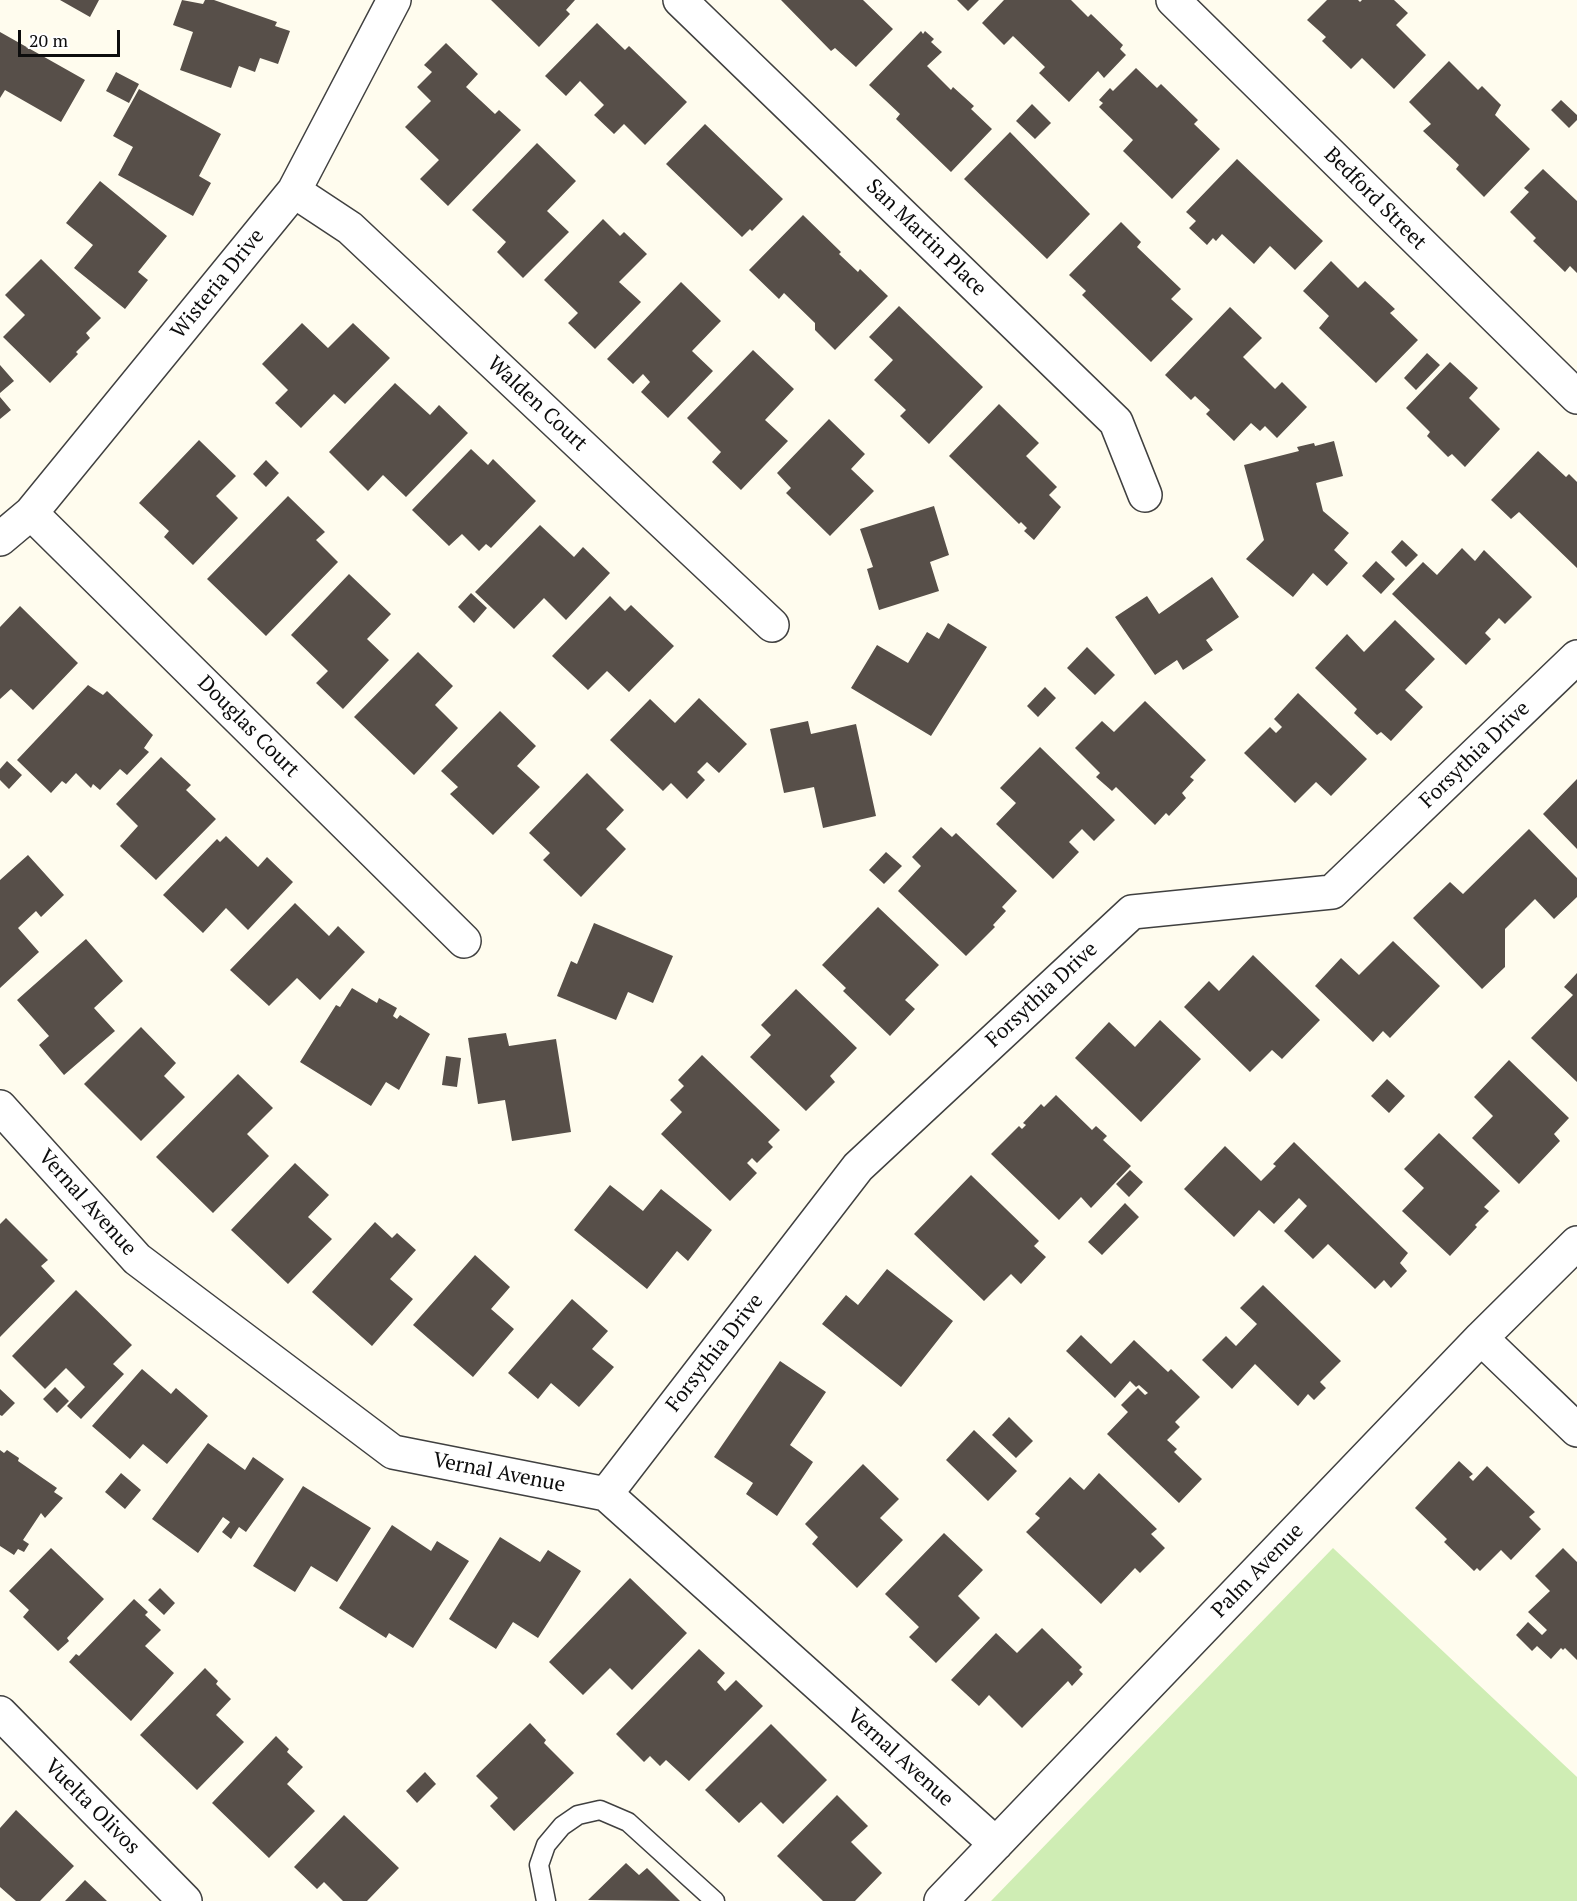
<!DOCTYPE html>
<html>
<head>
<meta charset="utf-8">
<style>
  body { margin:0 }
  #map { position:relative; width:1577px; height:1901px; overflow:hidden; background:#fffcee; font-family:"PT Serif",serif }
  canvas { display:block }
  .scale { position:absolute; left:18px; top:30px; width:102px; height:27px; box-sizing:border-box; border:3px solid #0d0d0d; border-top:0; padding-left:8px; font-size:18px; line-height:21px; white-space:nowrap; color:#0d0d0d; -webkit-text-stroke:4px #fff; paint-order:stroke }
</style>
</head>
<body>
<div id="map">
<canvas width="1577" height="1901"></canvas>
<div class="scale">20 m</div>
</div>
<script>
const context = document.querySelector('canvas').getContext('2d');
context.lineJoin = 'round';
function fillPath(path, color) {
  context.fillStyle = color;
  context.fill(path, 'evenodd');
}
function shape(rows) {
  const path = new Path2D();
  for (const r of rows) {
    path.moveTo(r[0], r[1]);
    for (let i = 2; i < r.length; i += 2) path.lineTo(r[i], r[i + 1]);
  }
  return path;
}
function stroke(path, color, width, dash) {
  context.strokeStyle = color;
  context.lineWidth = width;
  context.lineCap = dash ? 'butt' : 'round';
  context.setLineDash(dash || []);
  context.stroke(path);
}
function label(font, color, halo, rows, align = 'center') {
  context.font = font + ' "PT Serif",serif';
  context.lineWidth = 6;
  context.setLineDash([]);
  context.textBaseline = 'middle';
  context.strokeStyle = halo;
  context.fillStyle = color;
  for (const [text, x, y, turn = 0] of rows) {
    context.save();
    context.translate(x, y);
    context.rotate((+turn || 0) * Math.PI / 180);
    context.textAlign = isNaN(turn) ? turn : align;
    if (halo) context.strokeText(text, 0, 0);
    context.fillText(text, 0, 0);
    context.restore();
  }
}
fillPath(shape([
  [1333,1548,1577,1777,1577,1901,991,1901]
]), '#cfedb4');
fillPath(shape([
  [60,0,99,0,90,17],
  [182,0,203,4,205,0,214,0,277,22,275,26,290,31,278,64,260,58,255,72,239,66,231,88,180,70,193,32,173,25],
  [491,0,575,0,566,10,570,14,539,47],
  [781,0,863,0,893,29,856,67,835,48,831,51],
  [957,0,979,0,968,11],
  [1004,0,1071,0,1088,17,1091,14,1123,45,1120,49,1126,55,1104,78,1098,71,1069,102,1039,73,1045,67,1013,36,1004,45,982,23],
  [1327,0,1358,0,1360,2,1362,0,1394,0,1408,13,1396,25,1426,55,1394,89,1362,58,1351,69,1322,41,1326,37,1307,20],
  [597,23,625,50,629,46,687,102,645,145,624,124,614,134,594,115,604,105,580,81,566,96,545,76],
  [921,31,923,34,925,31,934,39,931,42,942,52,927,66,951,90,953,87,974,106,971,109,992,129,951,172,896,119,900,114,869,85],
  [0,32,85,80,61,122,5,90,0,98],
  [446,43,478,74,466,87,495,114,499,110,521,130,448,206,420,179,439,160,405,127,431,101,417,87,432,72,424,65],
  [1449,61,1478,90,1482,86,1501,105,1495,115,1530,149,1484,197,1456,169,1459,165,1423,131,1431,124,1409,102],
  [1136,68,1157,88,1161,84,1198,120,1194,124,1220,149,1172,199,1123,151,1133,140,1099,107,1103,103,1099,100,1110,88,1113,91],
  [116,72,139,84,129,103,106,91],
  [139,89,221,134,199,176,211,183,193,216,118,175,133,147,113,136],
  [1561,100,1577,115,1577,120,1569,128,1551,110],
  [1032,104,1051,123,1035,139,1016,121],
  [705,124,783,199,752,231,750,229,742,237,666,164],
  [1010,132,1090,214,1047,259,964,179],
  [537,143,576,181,547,211,569,232,523,278,497,252,506,242,472,210],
  [1237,159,1323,241,1295,270,1270,246,1254,264,1222,234,1216,241,1213,238,1207,245,1189,228,1196,221,1186,212],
  [1543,169,1577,201,1577,273,1570,266,1565,272,1533,241,1536,238,1510,212,1529,192,1524,188],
  [100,181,167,236,138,272,148,280,125,309,74,268,93,245,66,223],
  [803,215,841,252,839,254,858,272,860,269,888,296,835,350,815,330,815,323,784,293,779,299,749,270],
  [603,219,620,236,624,232,647,254,619,282,641,302,595,349,568,323,578,313,544,280],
  [1121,222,1141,242,1137,247,1181,289,1171,299,1193,319,1151,362,1082,295,1086,291,1069,275],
  [41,259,101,318,86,333,90,338,76,352,78,354,50,383,3,337,25,315,5,295],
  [1331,261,1358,288,1365,281,1395,309,1390,313,1418,340,1376,383,1319,328,1329,316,1303,291],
  [681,282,721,321,692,351,713,371,668,418,641,392,650,382,643,374,633,384,607,359],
  [899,306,983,387,929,444,900,416,906,410,874,380,893,360,869,337],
  [1230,307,1262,338,1243,357,1275,389,1282,382,1307,407,1277,438,1265,426,1260,431,1251,423,1234,441,1206,414,1210,410,1195,396,1191,400,1165,375],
  [302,323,328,348,353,323,390,358,345,404,334,394,301,428,275,403,288,390,262,364],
  [753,350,794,389,765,420,788,441,741,490,712,462,721,452,687,418],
  [1427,353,1440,365,1416,390,1404,378],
  [1450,362,1478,388,1469,398,1500,429,1465,467,1452,454,1448,457,1427,436,1430,432,1406,408],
  [0,365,14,381,0,393],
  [395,383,430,415,439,405,468,433,406,497,383,475,368,491,329,452],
  [0,397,11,410,0,419],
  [999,404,1039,443,1026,456,1057,487,1049,495,1061,507,1034,540,1024,531,1027,528,1021,522,1019,524,949,456],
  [829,419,865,454,851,469,874,491,830,536,786,493,791,488,777,473],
  [199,440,236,476,216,496,238,518,193,565,164,537,169,531,139,503],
  [1334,441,1343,476,1316,483,1323,511,1349,533,1334,550,1348,563,1327,586,1313,573,1293,597,1246,559,1264,540,1244,465,1299,451,1297,447,1314,443,1315,446],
  [471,449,488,465,493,459,536,501,491,548,486,544,479,551,462,534,449,546,412,510],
  [1538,451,1566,477,1569,474,1577,482,1577,568,1519,512,1511,519,1491,500],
  [266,460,279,473,266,487,253,474],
  [288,496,325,532,316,540,338,562,266,636,207,579],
  [934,506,949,555,930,562,939,591,879,610,867,569,873,567,860,529],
  [540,525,574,557,583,547,610,573,566,620,544,598,514,629,475,592],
  [1402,540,1418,555,1406,567,1391,552],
  [1462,548,1475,561,1484,550,1532,597,1505,624,1499,618,1485,633,1491,639,1466,665,1392,594,1423,562,1437,575],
  [1376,561,1395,579,1381,594,1362,576],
  [349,574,391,614,367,639,389,660,343,709,316,683,328,671,291,635],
  [1212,577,1239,617,1206,640,1213,650,1183,670,1177,660,1155,675,1115,617,1147,596,1159,614],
  [471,593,487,608,474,623,458,607],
  [610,596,625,611,631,605,674,646,629,692,607,671,588,690,552,656],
  [20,606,78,663,33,710,11,689,0,699,0,627],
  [1395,620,1435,659,1405,690,1423,707,1391,741,1381,732,1377,735,1354,713,1357,709,1315,668,1347,634,1364,652],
  [948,623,987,647,931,736,851,688,877,645,908,663,927,632,939,639],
  [1087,647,1115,675,1095,695,1067,668],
  [418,652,453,686,435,705,458,728,414,775,354,717],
  [88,685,103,695,107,691,153,735,144,748,149,752,127,775,120,769,100,790,93,784,91,788,76,773,66,784,62,781,51,793,17,760],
  [1045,687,1056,698,1038,717,1027,706],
  [1298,693,1367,759,1331,796,1316,782,1295,803,1244,753,1270,727,1276,733,1282,727,1274,719],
  [699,698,747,744,719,773,707,762,697,772,705,780,687,799,671,783,663,791,610,740,650,699,675,723],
  [1145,701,1206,760,1190,777,1194,780,1182,793,1186,798,1169,816,1166,813,1155,825,1116,787,1112,791,1096,777,1100,773,1075,748,1102,721,1114,732],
  [500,711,536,746,517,766,540,787,493,835,450,794,458,787,441,771],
  [808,721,811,734,856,724,876,816,823,828,814,787,784,793,770,729],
  [1040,747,1115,820,1094,841,1082,829,1069,842,1079,852,1053,879,996,824,1016,803,1000,788],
  [161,757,191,785,186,790,216,819,156,880,120,846,138,826,116,804],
  [7,761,22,775,9,789,0,780,0,769],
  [587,773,624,810,606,829,626,849,581,897,543,860,550,853,529,833],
  [1577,779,1577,849,1543,814],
  [941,827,952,837,956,833,1017,891,1002,907,1006,911,993,925,995,927,966,956,898,891,921,866,912,857],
  [1529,829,1577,878,1577,897,1554,919,1535,899,1505,929,1505,967,1482,989,1413,918,1450,882,1463,894],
  [226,836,258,867,267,857,293,882,248,930,226,908,203,933,163,895,217,839,220,842],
  [886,852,902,866,884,884,869,870],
  [28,855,64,895,41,917,36,911,18,928,39,952,0,988,0,880],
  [295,903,329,936,338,926,365,952,320,1000,297,978,269,1006,230,970],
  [878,907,939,965,905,1000,915,1009,890,1036,843,991,846,988,822,965],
  [594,923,673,956,653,1003,628,992,616,1020,557,996,571,961,577,964],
  [86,939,123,981,94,1008,115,1031,64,1075,39,1045,49,1036,17,1000],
  [1393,941,1440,986,1390,1038,1383,1031,1373,1042,1315,986,1341,958,1359,975],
  [1253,955,1320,1020,1282,1059,1272,1050,1250,1072,1184,1007,1209,981,1219,991],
  [1577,973,1577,1082,1531,1038,1573,995,1564,987],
  [352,988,377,1003,379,998,397,1008,393,1016,397,1019,400,1015,430,1034,399,1090,386,1082,371,1106,300,1062,336,1005,340,1007],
  [796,989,857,1048,830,1076,835,1082,806,1111,750,1057,771,1035,761,1025],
  [1160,1020,1201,1059,1141,1122,1075,1058,1109,1022,1135,1047],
  [141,1027,176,1063,164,1076,185,1097,141,1141,84,1084],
  [506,1033,509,1046,556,1039,571,1132,512,1141,505,1100,478,1104,468,1038],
  [702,1055,780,1130,768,1142,773,1147,757,1163,752,1158,747,1163,757,1173,730,1201,661,1134,682,1112,670,1100,684,1086,678,1080],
  [446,1056,461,1058,457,1087,442,1085],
  [1509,1060,1569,1118,1554,1134,1560,1141,1519,1184,1472,1138,1493,1116,1474,1097],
  [238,1074,273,1108,247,1134,269,1156,213,1213,156,1157],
  [1387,1079,1405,1096,1389,1113,1371,1096],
  [1056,1095,1092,1130,1096,1126,1107,1136,1103,1140,1131,1166,1091,1208,1081,1197,1059,1220,991,1154,1019,1126,1022,1129,1026,1125,1023,1123,1041,1104,1044,1107],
  [1439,1133,1500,1191,1484,1207,1489,1211,1475,1225,1477,1227,1450,1256,1402,1211,1424,1188,1404,1169],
  [1294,1142,1408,1253,1400,1263,1407,1271,1391,1288,1384,1280,1375,1289,1328,1244,1313,1259,1284,1231,1307,1206,1299,1198,1274,1224,1259,1210,1234,1237,1184,1189,1225,1146,1261,1181,1276,1166,1273,1164],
  [295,1163,329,1195,308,1217,332,1239,288,1284,231,1230],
  [1130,1170,1143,1182,1129,1197,1116,1184],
  [971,1175,1039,1241,1034,1246,1046,1257,1021,1284,1011,1274,984,1301,914,1234],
  [610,1185,643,1211,661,1189,712,1230,688,1261,677,1251,647,1289,574,1230],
  [1125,1203,1139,1217,1102,1255,1088,1242],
  [6,1218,48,1260,41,1266,55,1281,0,1337,0,1224],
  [375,1222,392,1238,397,1233,416,1250,390,1279,413,1299,372,1346,312,1292],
  [475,1255,510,1287,491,1309,514,1329,473,1377,413,1325],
  [887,1269,953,1321,901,1387,822,1324,846,1295,858,1305],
  [1263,1285,1341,1361,1320,1382,1326,1388,1314,1400,1308,1394,1298,1406,1255,1364,1232,1389,1202,1360,1226,1336,1236,1346,1257,1324,1240,1308],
  [76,1290,132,1345,113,1364,124,1374,81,1419,67,1406,85,1387,66,1368,45,1389,12,1356],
  [572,1299,608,1331,592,1349,614,1367,579,1407,551,1383,538,1399,508,1373],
  [1081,1335,1111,1364,1134,1340,1168,1372,1171,1369,1200,1397,1175,1422,1180,1427,1167,1440,1177,1449,1174,1452,1202,1479,1179,1503,1107,1434,1128,1412,1121,1405,1138,1388,1145,1395,1148,1393,1139,1385,1136,1387,1130,1381,1115,1398,1066,1351],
  [780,1361,826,1392,790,1445,813,1462,777,1516,746,1494,753,1483,714,1457],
  [142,1369,171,1394,176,1388,208,1416,167,1464,143,1444,130,1459,92,1426],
  [55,1387,69,1401,57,1413,43,1399],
  [0,1389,15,1403,2,1416,0,1415],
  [1009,1417,1033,1441,1016,1458,992,1435],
  [974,1430,1017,1471,988,1501,946,1460],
  [208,1443,245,1470,253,1457,284,1479,246,1532,239,1527,231,1539,222,1532,230,1522,223,1517,198,1553,152,1519],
  [0,1450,4,1453,7,1450,19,1458,18,1461,57,1488,54,1492,63,1498,45,1518,41,1513,23,1540,29,1544,24,1552,18,1549,14,1555,0,1546],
  [1459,1461,1473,1474,1469,1477,1473,1481,1487,1466,1535,1512,1529,1517,1541,1529,1511,1560,1501,1550,1480,1571,1477,1568,1474,1571,1444,1542,1447,1539,1415,1508],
  [863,1464,899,1499,880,1518,903,1540,857,1588,812,1544,818,1537,805,1524],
  [121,1473,141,1490,125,1509,105,1492],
  [1099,1473,1157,1529,1151,1534,1165,1548,1140,1573,1135,1568,1101,1604,1026,1532,1040,1518,1035,1514,1070,1477,1084,1490],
  [303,1486,371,1528,337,1582,311,1566,295,1592,253,1566],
  [392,1525,431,1551,437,1541,469,1561,413,1648,389,1633,386,1638,339,1608],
  [944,1533,983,1570,958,1596,980,1618,936,1663,909,1637,919,1627,885,1594],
  [500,1537,540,1562,548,1550,581,1571,538,1638,513,1622,496,1649,449,1619],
  [51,1548,104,1599,67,1638,69,1641,58,1651,23,1617,29,1610,9,1591],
  [1563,1548,1577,1562,1577,1660,1565,1648,1563,1650,1561,1648,1551,1659,1537,1646,1532,1651,1516,1635,1528,1622,1542,1635,1547,1630,1528,1612,1550,1591,1535,1576],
  [630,1578,687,1633,632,1690,610,1668,583,1695,549,1662],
  [160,1588,175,1603,164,1615,148,1600],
  [134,1599,148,1612,145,1615,161,1630,145,1646,174,1673,131,1721,69,1662,76,1654,79,1656],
  [1042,1628,1082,1667,1079,1670,1083,1674,1072,1686,1068,1681,1022,1728,989,1695,979,1706,951,1680,996,1633,1017,1653],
  [699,1649,725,1673,717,1682,725,1691,736,1680,763,1706,689,1781,666,1760,660,1766,650,1756,644,1762,616,1734],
  [205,1668,218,1681,216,1684,231,1699,216,1715,244,1742,197,1790,140,1735],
  [530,1723,546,1740,544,1743,574,1773,514,1831,490,1806,498,1798,476,1776],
  [771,1724,827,1780,783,1824,761,1802,739,1823,705,1790],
  [276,1736,289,1749,287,1752,303,1767,287,1784,315,1811,269,1858,212,1803],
  [425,1772,436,1784,417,1803,406,1791],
  [837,1795,868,1826,851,1842,882,1873,855,1901,823,1901,777,1856],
  [16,1810,74,1866,40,1901,16,1901,0,1887,0,1828],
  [344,1815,399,1868,367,1901,343,1901,324,1882,317,1889,294,1867],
  [626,1863,639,1875,647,1868,680,1901,588,1900],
  [85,1880,107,1901,65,1901]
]), '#574f49');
const lane = shape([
  [546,1901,539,1865,546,1845,562,1826,578,1815,600,1810,628,1822,715,1901]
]);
const street = shape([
  [680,0,1116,422,1145,495],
  [1173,0,1577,397],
  [294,191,350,228,772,625],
  [31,513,464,941],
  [0,539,31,513,294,191,394,0],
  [0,1107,137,1259,393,1452,606,1494,996,1844],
  [1481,1338,1577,1430],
  [606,1494,858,1167,1132,912,1332,892,1577,657],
  [0,1713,185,1901],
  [941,1901,1481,1338,1577,1243]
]);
stroke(lane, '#404040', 21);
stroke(street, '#404040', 36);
stroke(lane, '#fff', 18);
stroke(street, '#fff', 33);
label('21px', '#0d0d0d', '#fff', [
  ["Bedford Street",1375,199,45],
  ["San Martin Place",926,238,44],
  ["Wisteria Drive",218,284,-51],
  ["Walden Court",537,404,43],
  ["Douglas Court",248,727,45],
  ["Forsythia Drive",1475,755,-44],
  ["Forsythia Drive",1042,995,-43],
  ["Vernal Avenue",87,1203,48],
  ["Forsythia Drive",715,1353,-52],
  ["Vernal Avenue",499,1473,11],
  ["Palm Avenue",1258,1571,-46],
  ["Vernal Avenue",900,1758,42],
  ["Vuelta Olivos",92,1807,45]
]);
</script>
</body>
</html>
